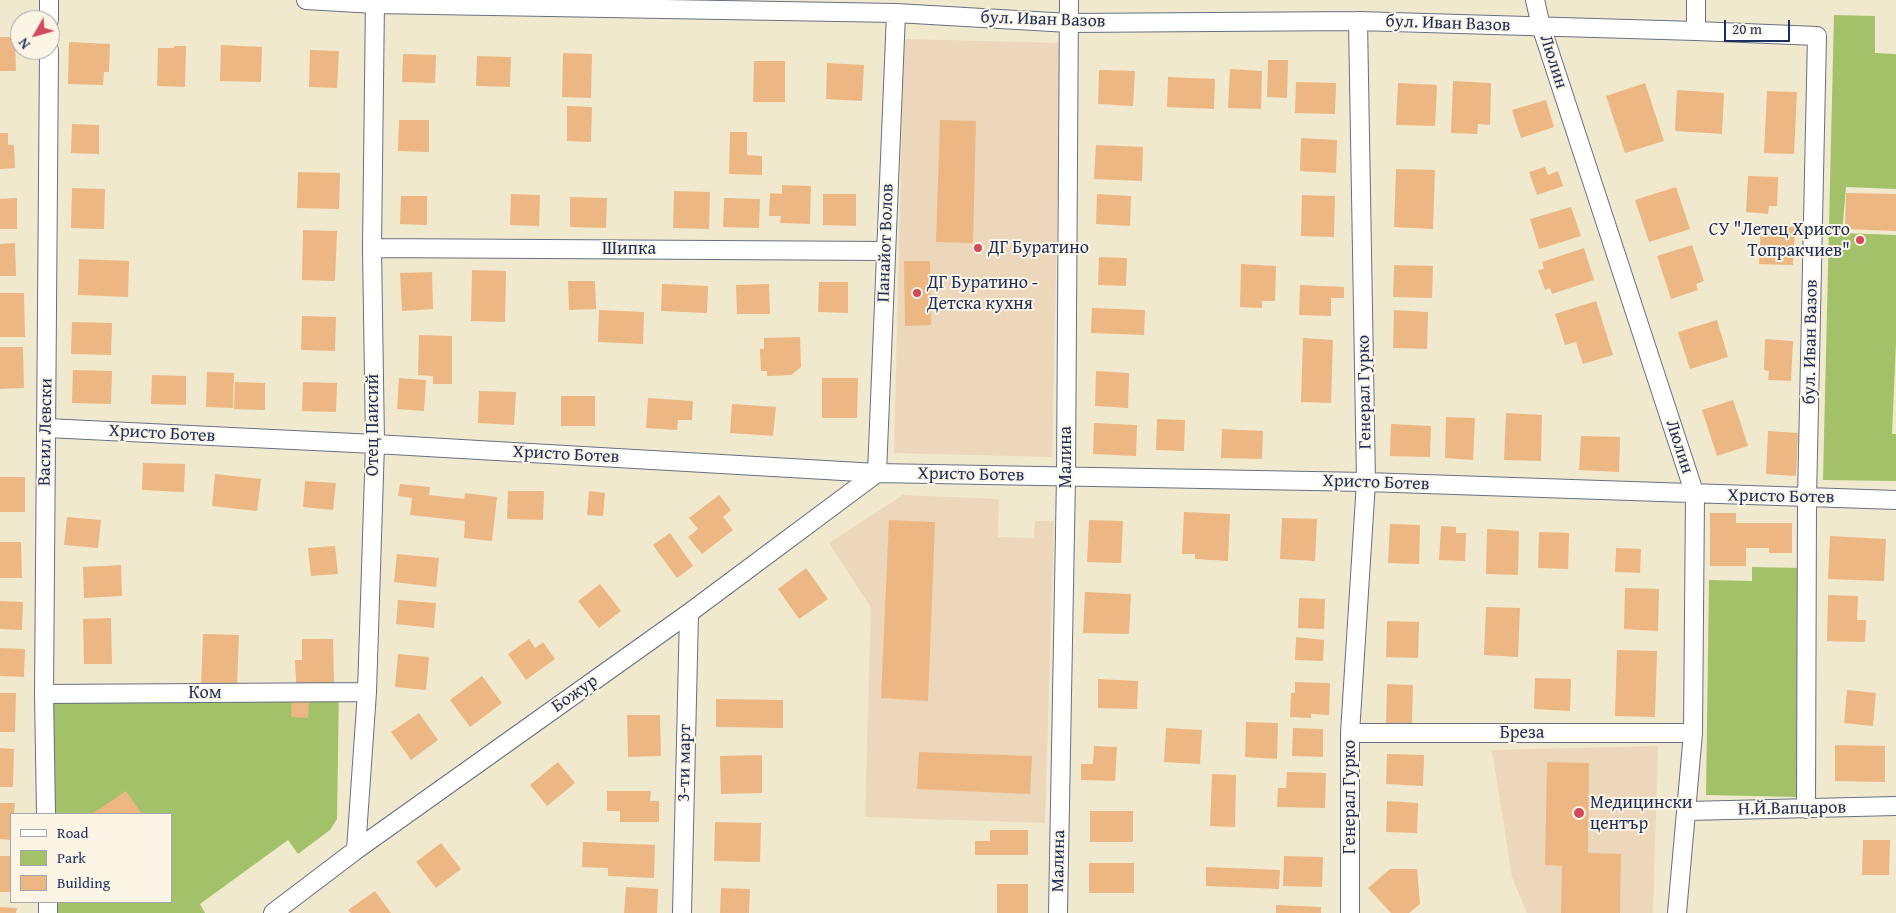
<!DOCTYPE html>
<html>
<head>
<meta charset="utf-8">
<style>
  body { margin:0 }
  #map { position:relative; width:1896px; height:913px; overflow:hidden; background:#f1e9ce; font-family:"Gentium Book Plus",serif }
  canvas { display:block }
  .legend { position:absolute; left:10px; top:813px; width:162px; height:90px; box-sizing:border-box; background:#fcf5e5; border:1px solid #a2a6af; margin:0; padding:6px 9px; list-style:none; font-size:15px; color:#1b2f5e }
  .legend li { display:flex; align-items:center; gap:10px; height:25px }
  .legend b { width:25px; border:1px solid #a2a6af }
  .north { position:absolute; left:10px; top:10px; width:50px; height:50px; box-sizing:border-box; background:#fcf5e5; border:1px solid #a2a6af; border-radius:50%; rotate:232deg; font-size:14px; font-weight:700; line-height:20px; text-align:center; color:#1b2f5e }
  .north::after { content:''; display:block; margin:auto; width:18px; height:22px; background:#d1495b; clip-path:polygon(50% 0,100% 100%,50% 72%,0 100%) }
  .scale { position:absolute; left:1724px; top:20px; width:66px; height:22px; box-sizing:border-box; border:2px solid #1b2f5e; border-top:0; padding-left:6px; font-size:15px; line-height:18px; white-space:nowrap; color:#1b2f5e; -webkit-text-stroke:4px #fcf5e5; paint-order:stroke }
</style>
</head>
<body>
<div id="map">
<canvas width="1896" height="913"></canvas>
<ul class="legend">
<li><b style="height:6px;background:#fff"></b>Road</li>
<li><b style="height:14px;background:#a3c169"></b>Park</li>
<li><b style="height:14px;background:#edb783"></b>Building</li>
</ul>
<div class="north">N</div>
<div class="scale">20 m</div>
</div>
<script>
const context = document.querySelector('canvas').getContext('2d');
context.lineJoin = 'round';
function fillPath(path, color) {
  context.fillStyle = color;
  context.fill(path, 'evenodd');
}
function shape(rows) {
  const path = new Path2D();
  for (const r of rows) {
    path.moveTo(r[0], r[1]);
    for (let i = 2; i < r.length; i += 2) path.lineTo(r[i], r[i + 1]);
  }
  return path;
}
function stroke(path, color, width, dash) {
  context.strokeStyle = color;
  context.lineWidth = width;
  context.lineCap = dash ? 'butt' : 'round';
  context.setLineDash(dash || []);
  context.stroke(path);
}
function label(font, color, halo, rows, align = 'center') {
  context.font = font + ' "Gentium Book Plus",serif';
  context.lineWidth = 4;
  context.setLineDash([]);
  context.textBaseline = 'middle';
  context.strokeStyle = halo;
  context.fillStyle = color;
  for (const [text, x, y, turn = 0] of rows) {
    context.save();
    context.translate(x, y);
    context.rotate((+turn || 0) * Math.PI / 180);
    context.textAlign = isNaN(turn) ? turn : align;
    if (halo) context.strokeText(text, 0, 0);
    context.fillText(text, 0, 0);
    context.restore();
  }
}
fillPath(shape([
  [904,39,1061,43,1052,457,894,453],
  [903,495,999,499,998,537,1034,538,1035,521,1054,521,1045,823,865,817,871,608,829,543],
  [1658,746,1653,913,1527,913,1512,877,1492,750]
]), '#edd7bb');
fillPath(shape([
  [1834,15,1875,16,1875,53,1896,54,1896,189,1846,187,1842,233,1896,235,1896,342,1892,434,1896,434,1896,481,1823,480],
  [1752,567,1800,568,1797,797,1706,795,1709,580,1752,581],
  [339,685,337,819,330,830,298,854,288,840,200,904,205,913,46,913,46,902,171,902,171,814,47,814,48,693]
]), '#a3c169');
fillPath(shape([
  [0,37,15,37,16,71,0,71],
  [69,42,110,44,109,72,104,72,103,85,68,84],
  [221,45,262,47,261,82,220,81],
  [174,46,186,46,185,87,157,86,158,48,174,48],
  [310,50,339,51,337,88,309,87],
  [563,53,592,54,591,98,562,97],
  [403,54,436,55,435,83,402,82],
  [477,56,511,57,510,87,476,86],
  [1268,60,1288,60,1287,98,1267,97],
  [754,61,785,61,785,102,753,102],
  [827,63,864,65,862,101,826,99],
  [1230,69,1262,71,1261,109,1228,108],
  [1099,70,1135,71,1133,106,1098,104],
  [1168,77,1215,79,1214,109,1167,107],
  [1453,81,1491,83,1490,125,1478,124,1477,134,1451,133],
  [1296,82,1336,83,1335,114,1295,113],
  [1398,83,1437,85,1435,126,1396,125],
  [1645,83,1664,141,1625,153,1606,96],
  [1677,90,1724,93,1722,134,1675,131],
  [1767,91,1797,92,1794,154,1764,153],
  [1546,100,1554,127,1521,138,1512,110],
  [567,106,592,107,591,142,567,141],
  [399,120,429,120,429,152,398,151],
  [940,120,976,121,973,243,936,242],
  [72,124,99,125,99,154,71,153],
  [730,132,747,132,747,155,762,156,762,175,729,174],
  [0,133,8,133,8,145,14,145,15,168,0,169],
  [1301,138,1337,140,1336,173,1300,171],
  [1096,145,1143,147,1142,181,1094,179],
  [1545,167,1548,175,1558,171,1563,186,1537,195,1529,172],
  [1396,169,1435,170,1433,229,1394,227],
  [298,172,340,173,339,209,297,208],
  [1748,176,1778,177,1777,206,1769,206,1768,214,1746,212],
  [782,185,811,186,810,224,780,223,781,216,769,216,770,193,782,194],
  [1676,187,1690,229,1649,242,1635,200],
  [72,188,105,189,104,229,71,228],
  [674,191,710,192,709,229,673,228],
  [1846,193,1896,194,1896,231,1845,229],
  [511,194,540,195,539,226,510,225],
  [823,194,856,194,856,226,823,225],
  [1097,194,1131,196,1130,226,1096,224],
  [1302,195,1335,196,1334,237,1301,236],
  [401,196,427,196,427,225,400,224],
  [570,197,607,198,606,228,570,227],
  [17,198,17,229,0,229,0,199],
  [724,198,760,199,759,228,723,227],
  [1571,207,1581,236,1539,249,1530,219],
  [1761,225,1795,227,1793,265,1759,264],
  [303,230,337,231,335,281,302,280],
  [15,243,16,276,0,276,0,244],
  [1692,245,1704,281,1696,284,1698,290,1671,299,1657,256],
  [1584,248,1594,280,1552,294,1550,288,1545,290,1538,270,1544,269,1542,262],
  [1099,257,1127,258,1126,286,1098,285],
  [79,259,129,261,128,297,78,295],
  [904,261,930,261,931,325,905,326],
  [1241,264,1276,266,1275,301,1262,301,1262,308,1240,307],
  [1394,265,1433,266,1432,298,1393,297],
  [472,270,506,271,505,322,471,321],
  [432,272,433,309,402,311,400,273],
  [568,281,595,281,596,309,569,310],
  [819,282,848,282,848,313,818,312],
  [662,284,708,286,707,313,661,311],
  [769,284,770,314,737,314,736,285],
  [1300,285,1344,287,1344,298,1331,298,1331,316,1299,315],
  [0,293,24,293,25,337,0,337],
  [1596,301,1613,355,1583,364,1576,342,1565,345,1555,314],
  [1092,308,1145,310,1144,335,1091,333],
  [599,310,644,312,643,344,598,342],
  [1394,310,1428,312,1427,349,1393,348],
  [302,316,336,317,335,351,301,350],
  [1717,320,1728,357,1690,369,1678,332],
  [72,322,112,323,111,355,71,354],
  [419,335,452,336,452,384,433,384,433,376,418,375],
  [800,337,801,367,791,375,767,376,767,371,761,371,760,349,764,349,764,338],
  [1303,338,1333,340,1331,403,1301,402],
  [1765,339,1793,341,1791,381,1768,380,1769,371,1764,370],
  [0,347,23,347,24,388,0,389],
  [73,370,112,371,111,404,72,403],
  [1096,371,1129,373,1128,408,1095,406],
  [207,372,234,373,233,408,206,407],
  [152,375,186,376,186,405,151,404],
  [399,378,426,380,424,411,397,409],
  [822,378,858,378,857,418,822,418],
  [235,382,265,383,265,410,234,409],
  [303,382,337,383,336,412,302,411],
  [479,391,516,392,514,425,478,423],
  [561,396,595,396,595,426,561,426],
  [648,398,693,401,692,420,678,420,677,430,646,428],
  [1733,400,1748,446,1717,456,1702,410],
  [732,404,776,407,773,436,730,433],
  [1506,413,1542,415,1541,461,1504,460],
  [1446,417,1475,418,1473,460,1445,458],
  [1157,419,1185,420,1184,451,1156,450],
  [1094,423,1137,425,1136,456,1093,454],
  [1391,424,1431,426,1430,457,1390,456],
  [1222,429,1263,431,1262,459,1221,458],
  [1768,431,1798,433,1796,476,1766,474],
  [1581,436,1620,437,1619,472,1579,470],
  [143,463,185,464,184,492,142,490],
  [215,474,261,479,257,511,212,506],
  [0,477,25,477,25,512,0,512],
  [305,481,336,483,333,510,303,507],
  [400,484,430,487,429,495,464,499,465,493,497,497,492,541,464,538,465,521,410,515,412,498,398,496],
  [508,491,544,491,543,520,507,519],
  [589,491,605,493,603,516,587,515],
  [719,495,731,510,723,517,733,530,702,554,688,537,698,529,689,518],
  [1184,512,1230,514,1228,561,1195,559,1195,554,1182,554],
  [1710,513,1736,513,1736,523,1792,523,1792,553,1769,553,1769,548,1746,548,1746,566,1710,566],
  [67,517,101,520,98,548,64,545],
  [1282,518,1317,519,1315,561,1280,559],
  [889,520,935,522,928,701,881,698],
  [1089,520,1123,521,1121,563,1087,562],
  [1390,524,1420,525,1419,564,1388,563],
  [1441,526,1456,527,1456,533,1466,533,1465,561,1439,560],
  [1487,529,1519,531,1518,575,1486,574],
  [1539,532,1569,533,1568,569,1538,568],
  [670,533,693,566,677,578,653,545],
  [1830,536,1886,539,1884,581,1828,579],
  [0,542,21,542,22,578,0,578],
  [335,546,338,574,311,576,308,548],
  [1616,548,1641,549,1640,573,1615,572],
  [397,554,439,558,436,587,394,582],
  [121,565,122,596,84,598,83,567],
  [806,568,828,599,799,619,778,589],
  [600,584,621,611,599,628,578,601],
  [1625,588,1659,589,1658,631,1624,629],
  [1085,592,1131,594,1129,634,1083,633],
  [1828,595,1858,596,1857,620,1866,620,1865,642,1827,641],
  [1299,598,1325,599,1324,629,1298,628],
  [398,600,436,603,434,628,396,624],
  [0,601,23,602,22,630,0,629],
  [1486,607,1520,608,1518,657,1484,655],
  [111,618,112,664,84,664,83,619],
  [1387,621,1419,622,1418,658,1386,657],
  [203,634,239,635,237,686,201,685],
  [1296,637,1324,640,1323,661,1295,660],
  [302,639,333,639,334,683,296,683,295,660,302,660],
  [529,639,535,648,543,642,555,659,526,680,508,654],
  [0,648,25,649,24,677,0,676],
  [1617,650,1657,651,1655,717,1615,716],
  [398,654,429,657,426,690,395,687],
  [482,676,502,703,470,727,450,700],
  [1535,678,1571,679,1570,711,1534,709],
  [1098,679,1138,681,1137,709,1098,708],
  [1295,682,1330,683,1329,715,1311,714,1311,718,1290,717,1291,693,1295,693],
  [1387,684,1413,685,1412,724,1386,723],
  [1847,690,1876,693,1873,726,1844,723],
  [0,693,16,693,15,732,0,732],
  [292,697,309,698,308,718,291,717],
  [716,699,783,700,783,728,716,727],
  [419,713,438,740,411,760,391,732],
  [627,715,660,715,661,756,628,757],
  [1246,722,1278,723,1277,759,1245,757],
  [1166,728,1202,730,1200,764,1164,762],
  [1293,728,1323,729,1323,757,1292,756],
  [1835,745,1885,746,1885,782,1835,781],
  [1094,746,1117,747,1115,781,1081,780,1081,764,1093,764],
  [0,748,14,749,13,787,0,787],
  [919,752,1032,756,1030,794,917,789],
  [1387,754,1424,755,1423,786,1386,784],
  [762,755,762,793,721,794,720,756],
  [558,762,575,783,547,806,530,785],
  [1547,762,1589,763,1588,853,1621,854,1620,913,1561,913,1562,866,1545,865],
  [1287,772,1326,773,1325,808,1277,807,1278,788,1286,788],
  [1212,774,1236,775,1235,827,1210,826],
  [126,791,142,814,92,814],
  [607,791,651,791,650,801,659,801,659,822,620,822,620,811,607,811],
  [1387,801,1418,803,1417,833,1386,832],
  [0,803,15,803,14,814,11,814,11,840,0,839],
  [1090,811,1133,811,1133,842,1090,842],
  [715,822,761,823,760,862,714,861],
  [990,830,1028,830,1028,855,975,855,975,841,990,841],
  [1863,840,1890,840,1889,875,1862,875],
  [583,842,655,845,654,878,608,876,608,868,582,867],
  [441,843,461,869,436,888,416,862],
  [0,856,11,856,11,892,0,892],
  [1284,856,1323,857,1322,887,1283,886],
  [1089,863,1134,863,1134,893,1089,893],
  [1206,867,1280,870,1279,889,1206,886],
  [1390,869,1417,869,1420,904,1409,913,1391,913,1368,888],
  [997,884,1028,884,1028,913,997,913],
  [626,887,658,889,657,913,624,913],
  [721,888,750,889,749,913,720,913],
  [375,891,391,913,351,913,348,910],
  [1276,905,1321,907,1321,913,1276,913],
  [0,907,17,908,16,913,0,913]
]), '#edb783');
const minor = shape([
  [306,0,375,4,896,13,1069,23,1358,21,1696,31,1817,36,1807,498,1806,809],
  [1535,0,1541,26,1695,495,1693,733,1677,913],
  [49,20,49,0],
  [1696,31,1696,0],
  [372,248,886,251],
  [47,428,375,444,877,473,1366,482,1896,500],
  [44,694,367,692],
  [1350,733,1693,733],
  [1688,811,1896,806],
  [46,814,44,694,49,50],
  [356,850,367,692,375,444,372,248,375,0],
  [48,902,48,913],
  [273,913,356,850,689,613,877,473,896,13],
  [682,913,689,613],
  [1058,913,1066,477,1069,0],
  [1350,913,1350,733,1366,482,1358,21]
]);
stroke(minor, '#667085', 20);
stroke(minor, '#fff', 18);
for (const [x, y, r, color] of [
  [1860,240,5,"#d1495b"],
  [978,248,5,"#d1495b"],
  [917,293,5,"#d1495b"],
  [1579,813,6,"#d1495b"]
]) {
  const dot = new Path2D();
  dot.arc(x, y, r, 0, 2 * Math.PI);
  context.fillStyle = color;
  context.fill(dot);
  stroke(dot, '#fcf5e5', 2);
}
label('18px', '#1b2f5e', '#fcf5e5', [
  ["бул. Иван Вазов",1043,20,2],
  ["бул. Иван Вазов",1448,24,2],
  ["Люлин",1553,62,72],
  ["Панайот Волов",886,243,-88],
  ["Шипка",629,249],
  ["бул. Иван Вазов",1811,342,-89],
  ["Генерал Гурко",1365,392,-91],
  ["Отец Паисий",373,425,-90],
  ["Васил Левски",46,432,-89],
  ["Христо Ботев",162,434,3],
  ["Люлин",1679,447,72],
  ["Христо Ботев",566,455,3],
  ["Малина",1066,457,-90],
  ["Христо Ботев",971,475,1],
  ["Христо Ботев",1376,483,2],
  ["Христо Ботев",1781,497,1],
  ["Ком",205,693],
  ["Божур",575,694,-35],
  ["Бреза",1522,733],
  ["3-ти март",685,763,-89],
  ["Генерал Гурко",1350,797,-90],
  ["Н.Й.Вапцаров",1792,809,-1],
  ["Малина",1059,861,-89]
]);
label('18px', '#1b2f5e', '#fcf5e5', [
  ["СУ \"Летец Христо",1850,230,"right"],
  ["Топракчиев\"",1850,251,"right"],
  ["ДГ Буратино",988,248],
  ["ДГ Буратино -",927,283],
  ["Детска кухня",927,304],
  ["Медицински",1590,803],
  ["център",1590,824]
], 'left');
</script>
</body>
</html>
